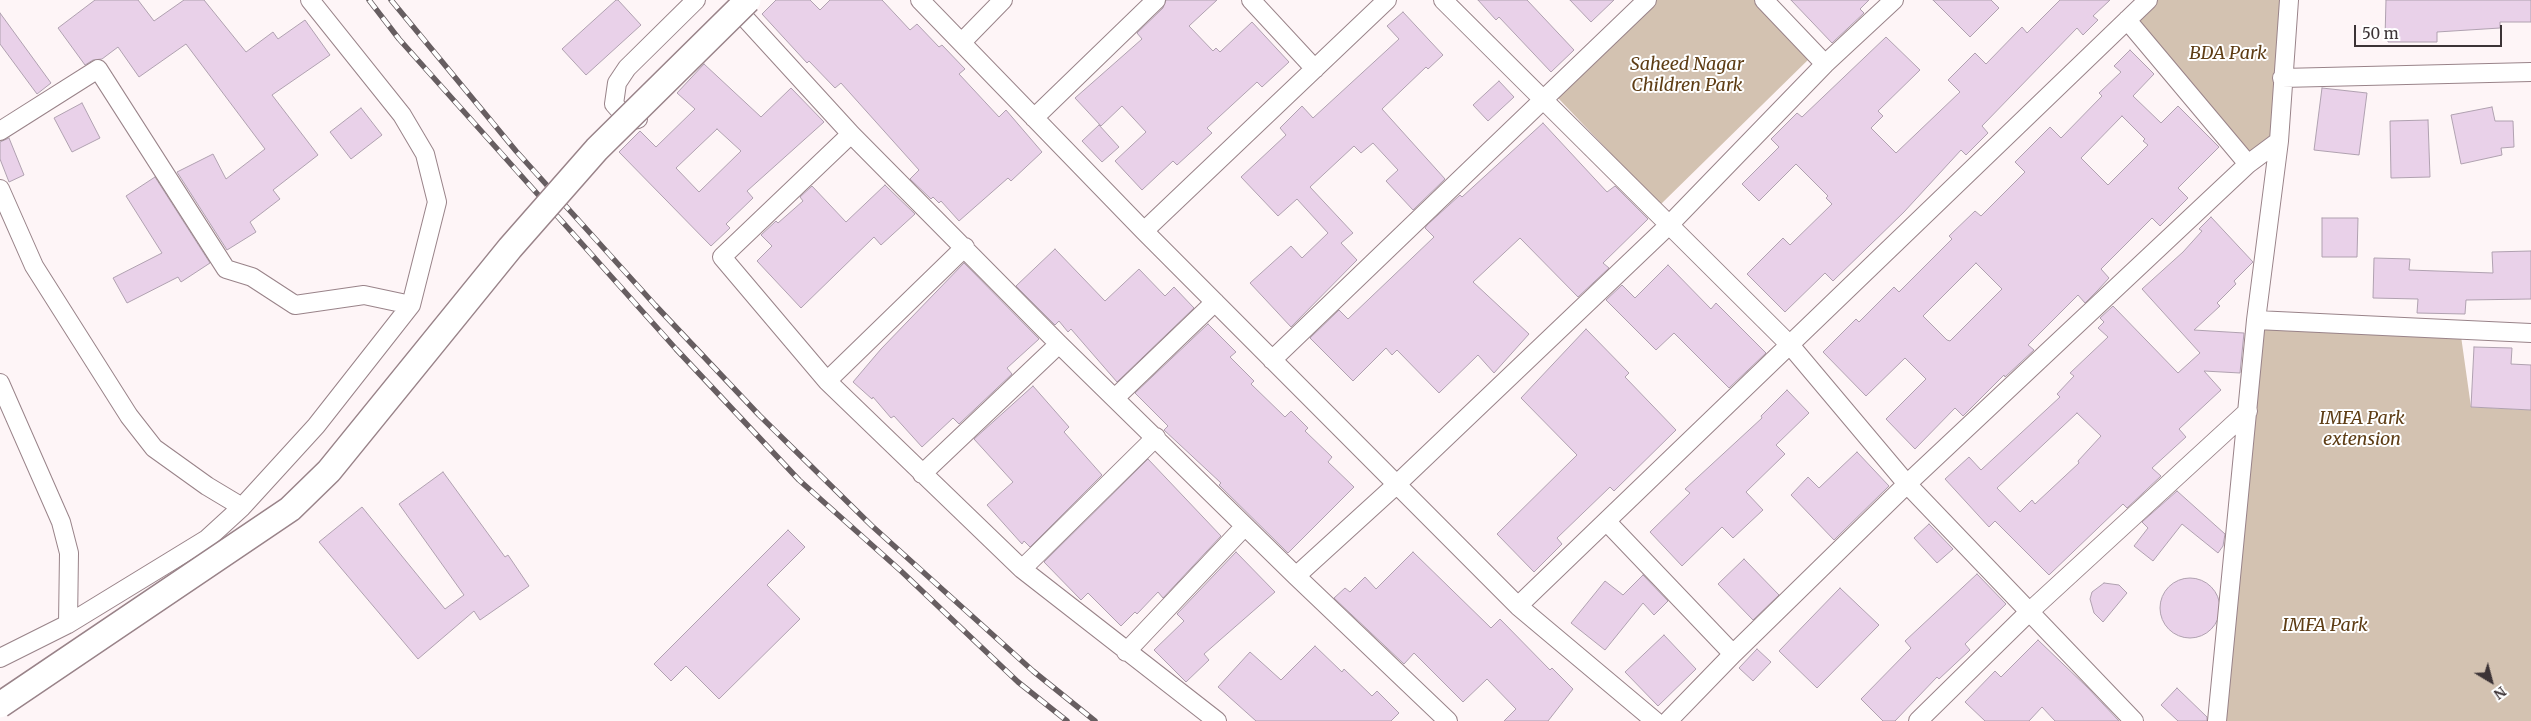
<!DOCTYPE html>
<html>
<head>
<meta charset="utf-8">
<style>
  body { margin:0 }
  #map { position:relative; width:2531px; height:721px; overflow:hidden; background:#fef5f7; font-family:Merriweather,serif }
  canvas { display:block }
  .north { position:absolute; left:2466px; top:656px; width:50px; height:50px; -webkit-text-stroke:4px #fff; paint-order:stroke; rotate:143deg; font-size:14px; font-weight:700; line-height:20px; text-align:center; color:#3c3336 }
  .north::after { content:''; display:block; margin:auto; width:18px; height:22px; background:#3c3336; clip-path:polygon(50% 0,100% 100%,50% 72%,0 100%) }
  .scale { position:absolute; left:2354px; top:25px; width:148px; height:22px; box-sizing:border-box; border:2px solid #3c3336; border-top:0; padding-left:6px; font-size:15px; line-height:18px; white-space:nowrap; color:#3c3336; -webkit-text-stroke:4px #fff; paint-order:stroke }
</style>
</head>
<body>
<div id="map">
<canvas width="2531" height="721"></canvas>
<div class="north">N</div>
<div class="scale">50 m</div>
</div>
<script>
const context = document.querySelector('canvas').getContext('2d');
context.lineJoin = 'round';
function fillPath(path, color) {
  context.fillStyle = color;
  context.fill(path, 'evenodd');
}
function shape(rows) {
  const path = new Path2D();
  for (const r of rows) {
    if (r.length === 3) {
      path.moveTo(r[0] + r[2], r[1]);
      path.arc(r[0], r[1], r[2], 0, 2 * Math.PI);
      continue;
    }
    path.moveTo(r[0], r[1]);
    for (let i = 2; i < r.length; i += 2) path.lineTo(r[i], r[i + 1]);
  }
  return path;
}
function stroke(path, color, width, dash) {
  context.strokeStyle = color;
  context.lineWidth = width;
  context.lineCap = dash ? 'butt' : 'round';
  context.setLineDash(dash || []);
  context.stroke(path);
}
function label(font, color, halo, rows, align = 'center') {
  context.font = font + ' Merriweather,serif';
  context.lineWidth = 4;
  context.setLineDash([]);
  context.textBaseline = 'middle';
  context.strokeStyle = halo;
  context.fillStyle = color;
  for (const [text, x, y, turn = 0] of rows) {
    context.save();
    context.translate(x, y);
    context.rotate((+turn || 0) * Math.PI / 180);
    context.textAlign = isNaN(turn) ? turn : align;
    if (halo) context.strokeText(text, 0, 0);
    context.fillText(text, 0, 0);
    context.restore();
  }
}
fillPath(shape([
  [1657,0,1761,0,1813,55,1660,205,1558,98],
  [2148,0,2289,0,2279,141,2248,164,2127,20],
  [2256,320,2460,329,2471,407,2531,410,2531,721,2222,721]
]), '#d3c2b1');
const building = shape([
  [95,0,138,0,154,21,184,0,204,0,246,52,273,32,278,39,305,20,330,55,272,95,318,155,273,190,280,199,250,222,256,232,227,250,177,172,213,154,226,179,265,149,186,44,139,77,118,47,102,59,93,60,85,65,58,28,95,0],
  [616,0,618,0,641,25,586,75,562,49,616,0],
  [776,0,810,0,820,10,830,0,882,0,910,30,917,24,939,47,942,45,965,69,959,74,999,117,1006,110,1042,152,1011,181,1008,178,959,221,941,201,939,203,933,197,931,199,910,179,919,170,841,83,835,88,809,61,807,63,762,14,776,0],
  [1166,0,1217,0,1189,26,1213,51,1216,48,1220,52,1252,22,1289,62,1262,87,1257,82,1207,128,1212,133,1177,165,1173,161,1142,190,1115,161,1146,132,1122,106,1101,126,1075,98,1142,39,1137,33,1163,8,1166,0],
  [1478,0,1527,0,1574,50,1551,72,1499,17,1496,20,1478,0],
  [1570,0,1614,0,1591,22,1570,0],
  [1791,0,1869,0,1860,9,1864,13,1832,43,1791,0],
  [1933,0,1991,0,1999,8,1970,37,1933,0],
  [2060,0,2110,0,2093,16,2098,20,2083,35,2077,28,1982,126,1988,133,1966,155,1961,150,1904,212,1833,281,1825,273,1785,312,1747,274,1783,238,1790,245,1832,204,1826,198,1828,196,1796,164,1759,201,1742,184,1779,147,1771,139,1797,113,1802,117,1886,37,1920,70,1878,111,1883,116,1871,128,1896,153,1960,92,1948,80,1975,53,1986,64,2022,27,2027,33,2060,0],
  [2386,0,2531,0,2531,22,2500,22,2500,28,2437,32,2437,42,2388,42,2388,38,2385,38,2386,0],
  [1403,12,1443,55,1428,69,1426,67,1382,109,1445,179,1413,210,1386,181,1398,170,1373,143,1361,153,1354,146,1310,187,1353,233,1341,243,1357,260,1291,327,1250,283,1291,246,1302,258,1328,233,1297,199,1278,216,1241,177,1286,135,1280,128,1302,106,1313,118,1399,39,1387,26,1403,12],
  [0,13,51,83,37,94,0,44,0,13],
  [2130,50,2154,74,2133,96,2161,123,2178,106,2219,147,2178,188,2188,198,2160,226,2152,218,2101,269,2109,278,2098,290,2085,303,2078,295,2028,345,2034,350,2005,377,2004,375,1963,416,1955,408,1915,449,1886,419,1926,379,1905,358,1866,396,1823,352,1856,319,1859,322,1894,287,1899,292,1952,239,1949,236,1975,211,1981,216,2025,172,2015,162,2050,127,2061,138,2102,96,2099,93,2121,72,2114,66,2130,50],
  [2122,116,2145,139,2143,141,2148,145,2108,185,2081,158,2122,116],
  [1976,263,2002,289,1950,341,1947,340,1923,316,1976,263],
  [704,64,761,117,791,88,824,122,747,191,753,198,726,224,730,228,711,246,619,152,640,131,656,147,695,109,677,93,704,64],
  [717,129,741,151,699,192,676,168,717,129],
  [1499,81,1514,97,1488,121,1473,105,1499,81],
  [2322,88,2367,93,2359,155,2314,150,2322,88],
  [82,103,100,138,72,152,54,118,82,103],
  [2492,107,2495,121,2513,121,2514,147,2501,148,2502,155,2461,164,2451,115,2492,107],
  [361,108,382,135,351,159,330,132,361,108],
  [2428,120,2430,177,2391,178,2390,121,2428,120],
  [1543,123,1607,192,1615,186,1648,219,1603,263,1609,268,1578,297,1520,238,1473,282,1529,334,1494,373,1478,355,1439,393,1397,350,1392,355,1386,348,1353,381,1310,338,1339,310,1348,319,1434,237,1425,228,1427,225,1460,195,1462,197,1543,123],
  [1099,125,1119,147,1102,162,1082,141,1099,125],
  [9,138,24,175,9,182,0,159,0,142,9,138],
  [155,177,210,263,181,282,178,277,127,303,113,278,162,253,126,196,155,177],
  [885,185,915,214,881,245,874,237,801,308,757,261,772,246,761,235,776,221,778,223,803,201,800,197,812,186,846,222,885,185],
  [2211,217,2253,262,2234,281,2236,284,2217,303,2220,306,2194,330,2244,333,2240,373,2204,371,2221,390,2179,429,2186,437,2152,468,2161,476,2127,508,2123,504,2049,575,1995,521,1989,527,1945,479,1969,457,1981,470,2060,397,2057,394,2074,376,2070,373,2108,337,2098,328,2104,322,2100,318,2113,306,2178,373,2200,353,2142,289,2183,252,2202,231,2199,229,2211,217],
  [2077,413,2101,436,2078,461,2079,463,2035,504,2032,500,2020,512,1997,488,2077,413],
  [2322,218,2358,218,2357,257,2322,257,2322,218],
  [1055,249,1105,301,1139,269,1165,296,1174,287,1194,308,1117,382,1071,329,1068,332,1059,321,1055,325,1016,286,1055,249],
  [2531,251,2531,299,2466,300,2465,314,2417,313,2418,299,2373,298,2374,258,2410,259,2409,270,2493,273,2492,252,2531,251],
  [964,263,1039,339,1007,368,1012,374,959,424,953,418,922,447,894,416,891,418,873,397,872,399,853,382,881,349,964,263],
  [1668,265,1711,309,1716,303,1766,353,1729,388,1674,333,1656,350,1606,300,1622,285,1635,298,1668,265],
  [1208,324,1236,352,1230,357,1254,381,1251,384,1285,417,1291,411,1308,428,1305,431,1332,457,1328,462,1354,487,1288,553,1219,485,1221,483,1164,430,1168,426,1135,393,1208,324],
  [1586,329,1629,373,1625,377,1676,430,1614,491,1610,487,1557,538,1562,544,1534,572,1497,534,1577,455,1521,398,1586,329],
  [2474,347,2512,348,2511,364,2531,365,2531,410,2471,407,2474,347],
  [1033,386,1069,427,1064,432,1102,475,1030,547,1024,541,1022,544,987,505,1013,482,974,439,1033,386],
  [1787,390,1809,413,1776,445,1785,454,1746,492,1763,510,1733,538,1722,527,1682,566,1650,532,1690,493,1685,489,1762,418,1761,416,1787,390],
  [1857,452,1889,486,1834,540,1791,495,1808,477,1819,488,1857,452],
  [1148,459,1221,536,1163,598,1158,592,1137,614,1135,612,1121,626,1088,593,1081,600,1044,562,1148,459],
  [443,472,505,557,508,555,529,586,480,620,474,611,418,659,319,542,362,507,445,609,464,595,399,504,443,472],
  [2177,491,2225,534,2223,546,2218,553,2182,524,2153,561,2134,546,2148,528,2142,522,2177,491],
  [1929,524,1953,549,1937,563,1914,538,1929,524],
  [788,530,805,547,767,585,800,619,719,699,686,666,671,681,654,664,788,530],
  [1236,552,1275,592,1204,654,1209,660,1186,682,1154,650,1184,621,1177,614,1236,552],
  [1413,552,1491,628,1500,619,1550,670,1552,668,1573,689,1548,721,1504,721,1516,709,1487,679,1463,702,1414,653,1404,664,1334,598,1345,588,1350,592,1365,577,1376,589,1413,552],
  [1744,559,1779,595,1753,620,1718,584,1744,559],
  [1977,574,2006,604,1965,644,1970,650,1939,679,1937,677,1895,721,1883,721,1861,699,1911,648,1905,641,1977,574],
  [1643,575,1668,601,1654,615,1643,603,1605,650,1571,623,1605,581,1623,595,1643,575],
  [2190,608,30],
  [2104,583,2119,585,2127,593,2103,622,2094,613,2090,599,2092,592,2104,583],
  [1840,588,1879,625,1817,688,1779,651,1840,588],
  [1664,635,1696,669,1658,706,1625,672,1664,635],
  [2038,640,2087,687,2119,721,2055,721,2042,707,2029,721,1985,721,1965,702,1995,671,2001,677,2038,640],
  [1315,646,1342,672,1344,669,1372,696,1377,691,1399,713,1391,721,1256,721,1218,687,1250,652,1281,680,1315,646],
  [1757,649,1771,662,1753,681,1739,668,1757,649],
  [2177,688,2207,717,2207,721,2178,721,2161,705,2177,688]
]);
fillPath(building, '#e9d1e9');
stroke(building, '#b0a1b0', 1);
const street = shape([
  [920,0,1144,231,1518,606,1655,721],
  [1251,0,1315,69],
  [1443,0,1790,345,1907,484,2134,721],
  [1764,0,1825,64],
  [744,17,851,134,1059,344,1296,576,1448,721],
  [2127,20,2248,164],
  [962,42,1003,0],
  [2282,78,2531,72],
  [1034,118,1156,0],
  [638,119,629,121,614,104,617,83,627,68,696,0],
  [0,131,98,69,226,269,252,277,295,305,364,295,411,305],
  [851,134,722,257,827,381,1022,569,1217,721],
  [0,189,34,266,129,416,154,448,207,486,242,507],
  [1144,231,1387,0],
  [2256,320,2531,333],
  [1272,360,1647,0],
  [827,381,965,247],
  [0,383,61,522,69,553,68,624],
  [1116,397,1215,302],
  [922,474,1059,344],
  [1607,522,1733,654],
  [1022,569,1156,437],
  [1296,576,1396,485,1669,225,1825,64,1894,0],
  [1518,606,2148,0],
  [1126,652,1245,526],
  [0,658,68,624,207,539,242,507,316,426,411,305,437,202,425,154,402,115,310,0],
  [1668,721,1733,654,1907,484,2248,164,2279,141],
  [1918,721,2029,612,2248,411],
  [2217,721,2256,320,2279,141,2289,0]
]);
stroke(street, '#998389', 20);
stroke(street, '#fff', 18);
const rail = shape([
  [369,0,399,39,676,349,799,480,901,571,1018,682,1067,721],
  [391,0,516,151,655,305,759,415,872,526,1033,671,1095,721]
]);
stroke(rail, '#675e61', 5.5);
stroke(rail, '#fff', 4, [11]);
const secondaryBridge = shape([
  [0,705,290,509,329,471,510,248,597,149,748,0]
]);
stroke(secondaryBridge, '#998389', 28, []);
stroke(secondaryBridge, '#fff', 25);
label('italic 18px', '#5e3d15', '#fff', [
  ["BDA Park",2228,54],
  ["Saheed Nagar",1687,65],
  ["Children Park",1687,86],
  ["IMFA Park",2362,419],
  ["extension",2362,440],
  ["IMFA Park",2325,626]
]);
</script>
</body>
</html>
